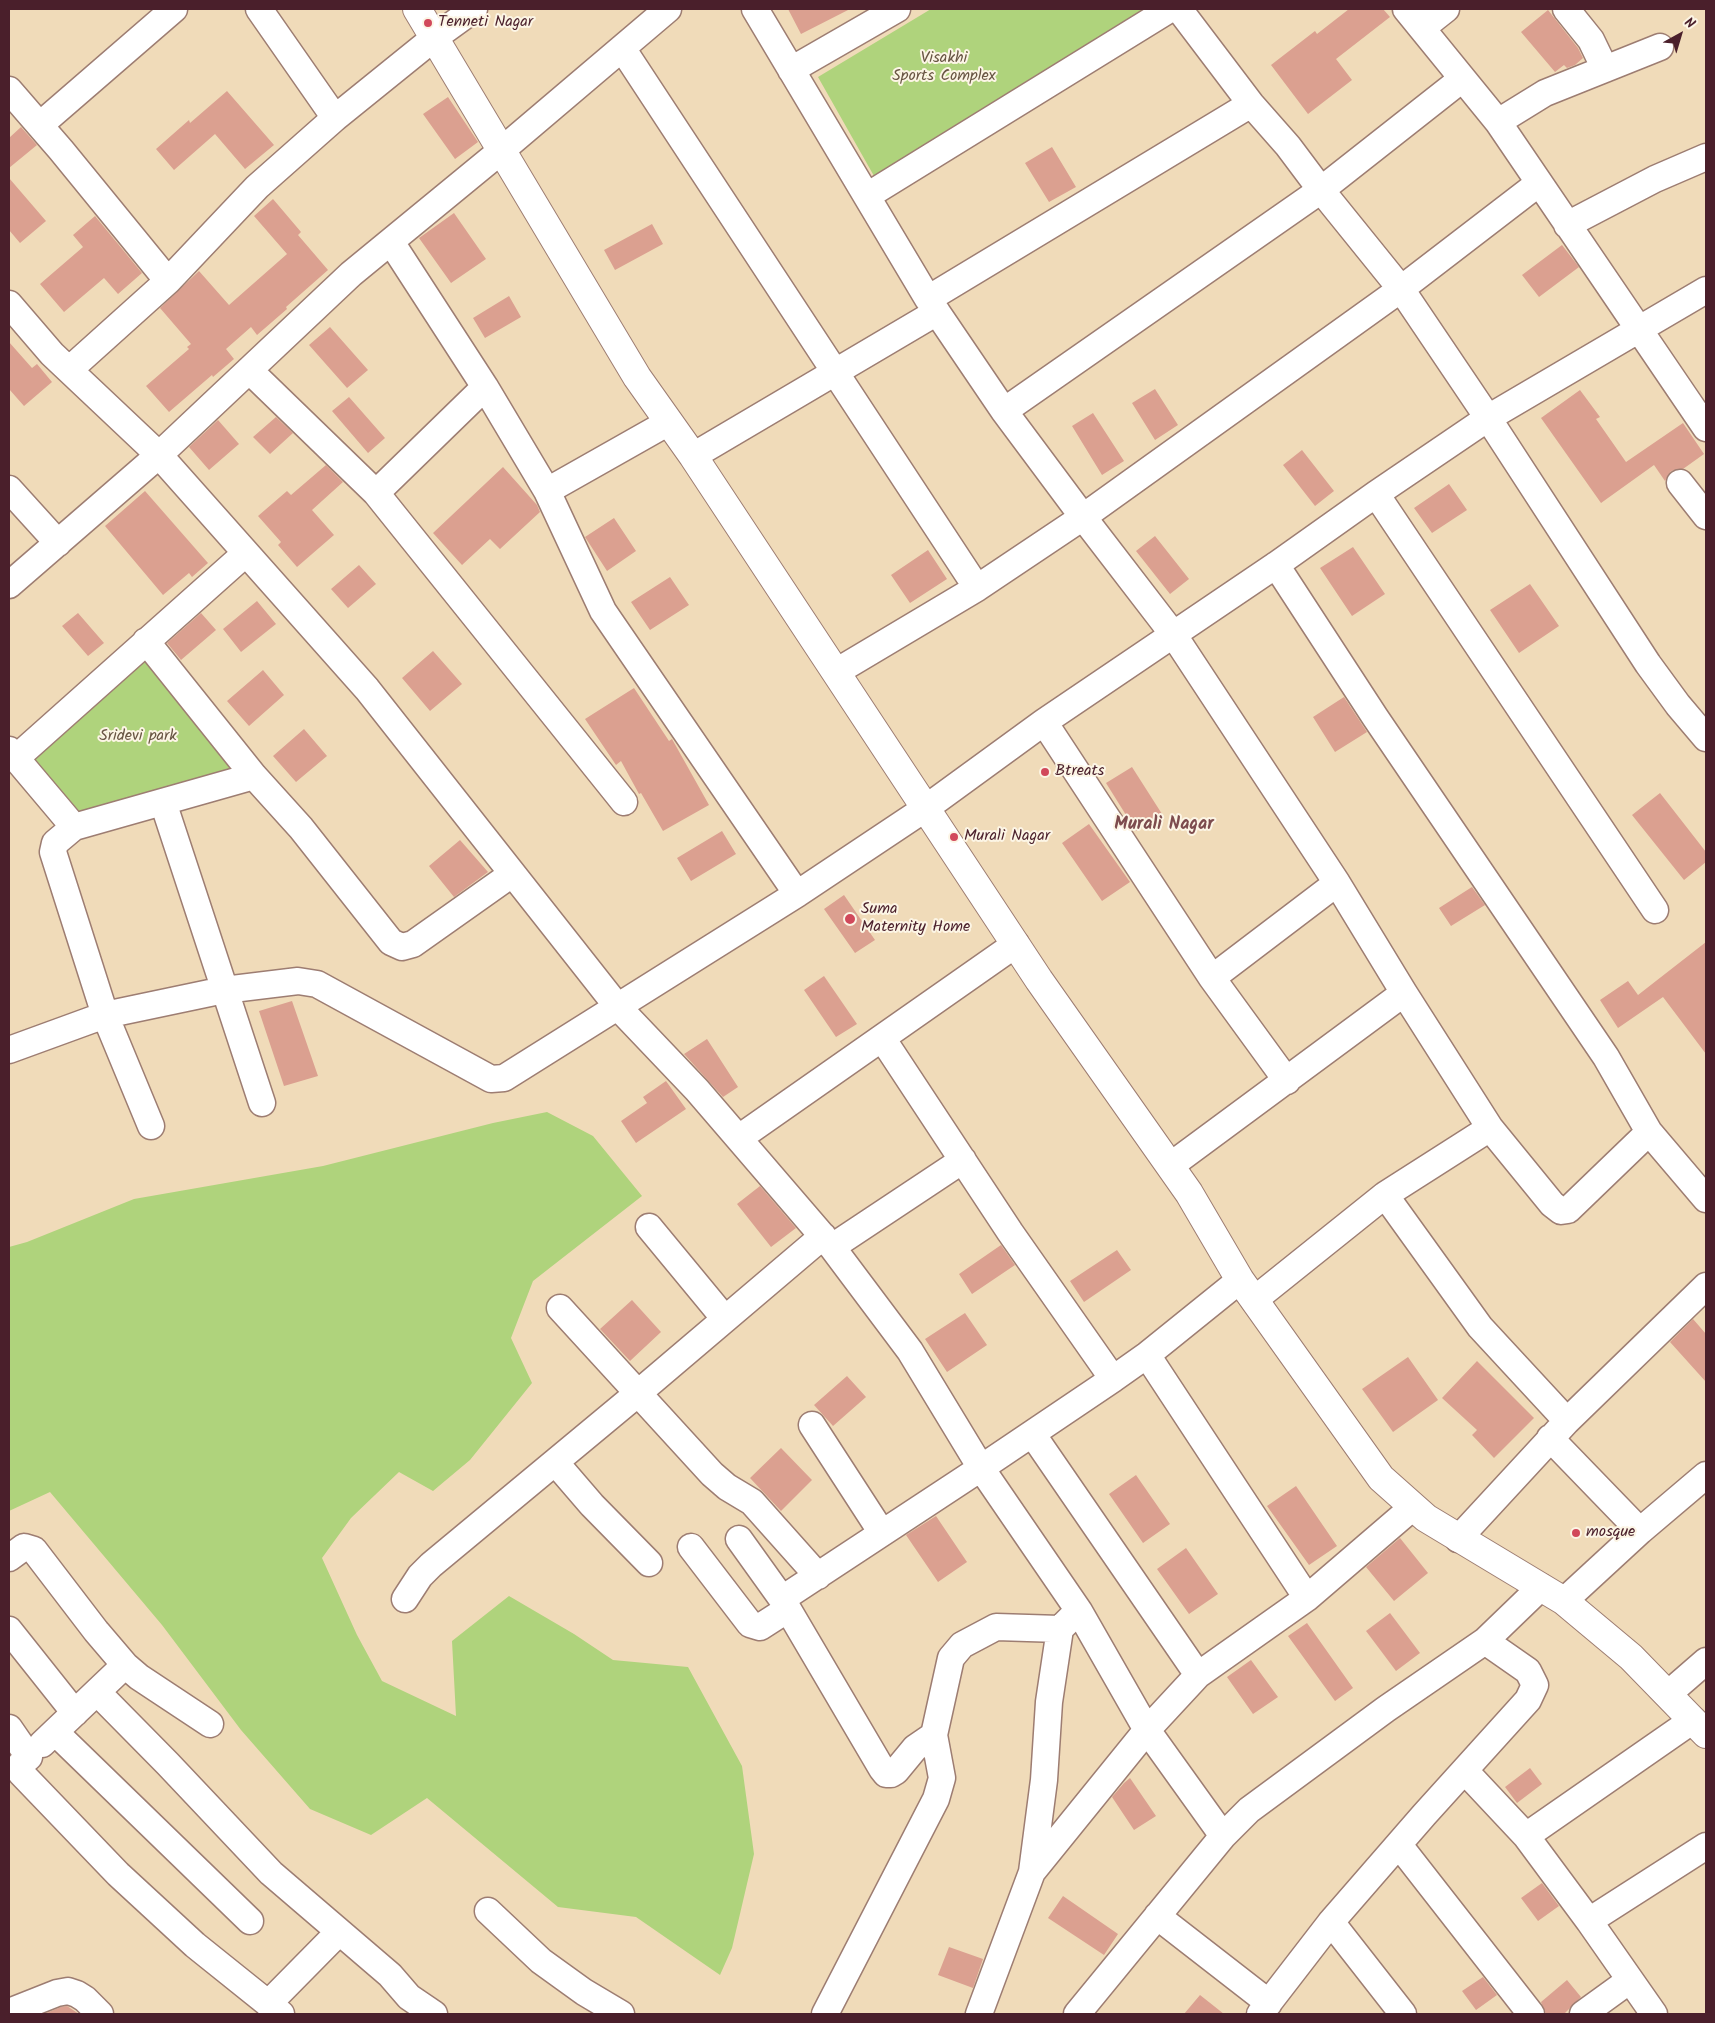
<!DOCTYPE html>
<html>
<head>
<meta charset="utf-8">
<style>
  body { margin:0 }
  #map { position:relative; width:1715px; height:2023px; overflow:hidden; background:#f0dbb9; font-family:Kalam,sans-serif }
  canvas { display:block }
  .frame { position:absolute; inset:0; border:10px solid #4a1f2b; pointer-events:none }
  .north { position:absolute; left:1655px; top:10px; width:50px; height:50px; -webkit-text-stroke:4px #fcf5e5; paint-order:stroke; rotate:39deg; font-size:14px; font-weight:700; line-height:20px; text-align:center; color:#4a1f2b }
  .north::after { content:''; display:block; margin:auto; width:18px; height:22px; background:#4a1f2b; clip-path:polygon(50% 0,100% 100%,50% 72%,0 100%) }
</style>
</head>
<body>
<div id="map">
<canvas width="1715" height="2023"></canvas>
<div class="frame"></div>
<div class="north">N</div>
</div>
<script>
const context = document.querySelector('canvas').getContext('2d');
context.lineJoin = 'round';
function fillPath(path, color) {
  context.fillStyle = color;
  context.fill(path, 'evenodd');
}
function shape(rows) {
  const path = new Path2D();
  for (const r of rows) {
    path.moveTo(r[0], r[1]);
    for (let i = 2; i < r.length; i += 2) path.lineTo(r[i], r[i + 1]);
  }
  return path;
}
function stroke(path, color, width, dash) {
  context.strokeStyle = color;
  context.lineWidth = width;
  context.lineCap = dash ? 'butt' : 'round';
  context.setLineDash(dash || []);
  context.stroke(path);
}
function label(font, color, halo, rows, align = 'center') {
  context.font = font + ' Kalam,sans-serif';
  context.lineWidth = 4;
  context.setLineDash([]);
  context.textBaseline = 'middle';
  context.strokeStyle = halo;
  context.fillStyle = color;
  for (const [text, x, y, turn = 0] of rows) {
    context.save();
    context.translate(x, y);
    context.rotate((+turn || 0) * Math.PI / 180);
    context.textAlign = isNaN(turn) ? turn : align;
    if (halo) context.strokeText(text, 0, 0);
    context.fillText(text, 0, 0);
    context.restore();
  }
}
fillPath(shape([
  [931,9,1164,9,874,176,818,77],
  [144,651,241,767,79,820,31,754],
  [547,1112,593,1136,642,1196,533,1281,511,1338,532,1383,470,1460,433,1491,399,1472,351,1518,322,1558,357,1635,382,1681,456,1716,452,1641,509,1596,574,1634,613,1660,688,1667,742,1766,754,1854,732,1948,720,1975,636,1917,558,1907,427,1798,371,1835,310,1809,241,1730,162,1625,50,1492,9,1511,9,1247,27,1242,134,1199,323,1166,493,1123]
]), '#afd37c');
fillPath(shape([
  [788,9,850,9,801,34],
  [1349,9,1383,9,1390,17,1336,59,1352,80,1308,114,1271,65,1315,31,1317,34],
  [1548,10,1578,48,1583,58,1575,65,1567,68,1564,65,1555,72,1521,32],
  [227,91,274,145,245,169,215,134,174,170,156,149,189,120,190,123],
  [448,97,478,142,455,159,423,114],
  [21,127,37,145,9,168,9,138],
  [1052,147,1076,187,1049,202,1025,163],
  [9,178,46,221,20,243,9,230],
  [273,199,301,232,298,235,328,270,286,307,287,309,257,335,251,327,226,349,234,359,213,377,212,375,169,412,146,386,189,349,187,347,191,344,160,308,199,271,229,305,287,254,254,216],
  [454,213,486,259,451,283,419,238],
  [95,216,142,273,118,294,104,278,64,312,40,284,83,247,73,235],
  [652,224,663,244,615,270,604,250],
  [1562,245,1579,267,1539,297,1522,275],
  [509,296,521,317,485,338,473,318],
  [330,327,368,370,347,388,309,345],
  [9,342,32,368,37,364,52,382,24,406,9,389],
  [1155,389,1178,425,1155,440,1132,403],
  [1580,390,1600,417,1596,419,1626,462,1683,423,1704,454,1683,469,1671,471,1665,481,1654,465,1601,503,1541,418],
  [349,397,385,438,368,453,332,411],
  [1093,413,1124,461,1102,475,1072,426],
  [276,417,293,433,270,454,253,437],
  [218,420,239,444,209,470,189,447],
  [1302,450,1334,491,1315,506,1283,465],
  [326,465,343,482,312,510,334,535,297,567,278,545,281,542,258,516,287,491,291,495],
  [503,467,537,505,540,512,500,549,490,539,462,565,433,533],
  [1449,484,1467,510,1432,533,1414,508],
  [145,491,208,563,192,577,189,573,163,595,105,526],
  [614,518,636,551,607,571,585,537],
  [1155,536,1189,579,1170,594,1136,551],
  [1353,547,1385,594,1352,616,1320,568],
  [928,550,947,579,910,603,891,575],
  [359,565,376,584,348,608,331,589],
  [670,577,689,605,650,630,631,602],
  [1530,584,1559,626,1519,653,1490,610],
  [257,601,276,624,241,652,223,629],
  [78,613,104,643,88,656,62,626],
  [201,613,216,630,181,660,167,643],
  [433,651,462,684,430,711,402,678],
  [263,670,284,695,249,726,227,701],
  [634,688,669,741,672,739,709,805,663,831,641,793,639,794,621,761,616,765,585,719],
  [1344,697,1367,732,1335,752,1313,717],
  [304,729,327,756,296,782,273,756],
  [1132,767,1162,814,1136,831,1106,783],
  [1660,793,1706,852,1706,862,1684,880,1632,815],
  [1089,824,1130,882,1102,901,1062,843],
  [722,831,736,854,691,881,677,858],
  [460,840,488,872,454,897,429,866],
  [1472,887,1485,905,1451,926,1439,908],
  [844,895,875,940,855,953,824,909],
  [1706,942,1706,1054,1663,997,1618,1028,1600,1000,1628,981,1638,995],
  [824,976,857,1024,836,1037,804,990],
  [292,1001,318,1076,284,1086,259,1011],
  [707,1039,738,1087,723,1097,684,1054],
  [666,1081,686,1109,636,1143,621,1121,647,1103,643,1097],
  [760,1186,796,1228,771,1247,737,1204],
  [1001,1245,1015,1265,972,1294,959,1274],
  [1117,1250,1131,1270,1084,1302,1070,1281],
  [632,1300,661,1332,630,1361,600,1329],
  [965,1313,987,1345,947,1372,925,1339],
  [1693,1319,1706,1334,1706,1382,1670,1342],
  [1408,1357,1438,1400,1393,1432,1362,1389],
  [1477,1361,1534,1418,1494,1458,1472,1435,1477,1430,1442,1398],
  [847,1376,866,1397,833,1426,814,1405],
  [781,1448,812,1480,781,1511,750,1478],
  [1136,1475,1170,1524,1143,1543,1109,1494],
  [1296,1486,1337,1546,1309,1565,1267,1506],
  [936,1516,967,1562,938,1582,906,1535],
  [1400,1538,1428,1573,1394,1601,1366,1567],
  [1186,1548,1218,1594,1189,1614,1157,1569],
  [1390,1613,1420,1653,1396,1671,1366,1631],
  [1307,1623,1353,1688,1335,1701,1288,1636],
  [1251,1660,1278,1697,1253,1714,1227,1677],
  [1530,1768,1542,1784,1517,1803,1505,1787],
  [1130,1778,1156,1816,1134,1830,1112,1797,1124,1783],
  [1542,1883,1559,1906,1538,1921,1521,1898],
  [1063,1896,1118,1934,1104,1955,1048,1918],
  [949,1947,983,1959,973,1988,938,1975],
  [1483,1977,1497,1995,1476,2010,1462,1991],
  [1567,1980,1581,1997,1564,2014,1546,2014,1541,2002],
  [1200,1995,1224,2014,1184,2014],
  [67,2006,79,2014,44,2014,61,2007]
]), '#dba090');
const minor = shape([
  [259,9,335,118],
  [755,9,928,299,1004,411,1083,517,1173,634,1337,883,1404,993,1170,1166],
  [1179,9,1251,104,1288,146,1321,190,1401,289,1488,418,1648,664,1678,705,1706,738],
  [1406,9,1498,122,1706,428],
  [1566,9,1591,40,1605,69],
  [1422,28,1446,9],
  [622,48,977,588,1083,517,1401,289,1539,183],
  [791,70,897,9],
  [9,90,61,150,168,281,69,370],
  [1498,122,1545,93,1660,47],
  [40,125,174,9],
  [867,196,1170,9],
  [1567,225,1655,179,1706,157],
  [391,242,485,387,547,491,603,611,797,894],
  [168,281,257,187,335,118,434,38,474,9],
  [928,299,1251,104],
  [9,304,52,354,159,455,367,689,617,1006,697,1090,832,1247,910,1351,981,1468,1113,1379],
  [249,370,376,493,624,802],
  [1004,411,1321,190,1462,79],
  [693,456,937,312],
  [1680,483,1706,516],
  [9,489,58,543],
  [547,491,669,422],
  [376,493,485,387],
  [1376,494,1655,910],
  [1276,565,1375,717,1606,1057,1649,1132,1706,1199],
  [9,585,159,455,351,274,502,150,668,9],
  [146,641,254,776,301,828,391,942,402,947,413,944,512,874],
  [836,672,977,588],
  [1044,722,1212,978,1287,1081],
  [9,750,74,827,254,776],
  [16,758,246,553],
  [163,802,262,1103],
  [74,827,55,843,53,852,105,1015,151,1126],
  [1212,978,1337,883],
  [1404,993,1490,1128,1552,1204,1561,1211,1568,1210,1649,1132],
  [882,1038,1010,1232,1113,1379,1147,1355,1240,1280],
  [9,1050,105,1015,224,990,298,981,317,984,491,1079,504,1078,797,894,926,808,1044,722,1276,565,1376,494,1488,418,1706,290],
  [739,1138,1016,944],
  [1385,1195,1480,1327,1567,1421],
  [649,1227,725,1319],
  [832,1247,963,1160],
  [1254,1300,1385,1195,1490,1128],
  [560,1308,712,1474,727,1487,752,1502,818,1576],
  [1147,1355,1307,1598],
  [812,1425,882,1533],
  [1033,1435,1198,1675],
  [1550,1438,1640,1531],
  [555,1462,592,1505,649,1563],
  [739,1539,782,1599,882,1769,886,1774,891,1774,896,1771,915,1748,934,1735],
  [1458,1539,1567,1421,1706,1286],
  [691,1547,750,1624,760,1627,788,1609],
  [9,1558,24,1547,34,1550,96,1631,125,1665,139,1677,210,1724],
  [405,1599,420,1576,431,1565,637,1394,823,1236],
  [782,1599,981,1468,1079,1611,1147,1730,1223,1836],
  [1564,1601,1640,1531,1706,1475],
  [9,1630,75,1713],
  [97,1692,168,1764,271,1873,390,1975,409,1997,434,2014],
  [1668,1694,1706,1661],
  [9,1728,29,1757,20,1765,19,1768,21,1773,118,1874,195,1945,281,2014],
  [55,1732,250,1921],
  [42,1744,125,1665],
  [1465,1771,1526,1836,1589,1921,1706,1846],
  [1526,1836,1693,1720],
  [1399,1845,1531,2014],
  [1032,1872,1044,1780,1049,1702,1060,1629,1073,1616],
  [488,1911,541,1961,584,1992,621,2014],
  [1157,1916,1269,2003],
  [1589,1921,1654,2014],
  [1331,1922,1403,2014],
  [268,2004,339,1932],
  [9,2012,57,1993,68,1991,77,1994,85,1999,100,2014],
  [825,2014,936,1799,942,1778,934,1735,951,1658,962,1645,996,1627,1060,1629],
  [979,2014,1032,1872,1147,1730,1198,1675,1307,1598,1413,1507],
  [1077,2014,1223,1836,1249,1810,1386,1709,1485,1641,1541,1587],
  [1260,2014,1331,1922,1424,1815,1528,1700,1535,1685,1528,1671,1485,1641],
  [1583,2014,1630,1980]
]);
const major = shape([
  [417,9,637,377,693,456,1039,980,1189,1193,1240,1280,1381,1478,1426,1518,1564,1601,1631,1657,1706,1734]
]);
stroke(minor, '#9d7d72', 29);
stroke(major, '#9d7d72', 30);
stroke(minor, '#fff', 26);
stroke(major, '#fff', 28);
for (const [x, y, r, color] of [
  [428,23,5,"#d1495b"],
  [1045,772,5,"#d1495b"],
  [954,837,5,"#d1495b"],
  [850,919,6,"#d1495b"],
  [1576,1533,5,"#d1495b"]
]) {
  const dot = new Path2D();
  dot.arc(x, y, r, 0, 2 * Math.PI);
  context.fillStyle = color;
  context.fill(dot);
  stroke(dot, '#fcf5e5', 2);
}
label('16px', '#4a1f2b', '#fcf5e5', [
  ["Tenneti Nagar",438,23],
  ["Btreats",1055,772],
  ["Murali Nagar",964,837],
  ["Suma",861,910],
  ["Maternity Home",861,928],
  ["mosque",1586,1533]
], 'left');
label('16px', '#685543', '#fcf5e5', [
  ["Visakhi",944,59],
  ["Sports Complex",944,77],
  ["Sridevi park",138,737]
]);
label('bold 18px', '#7d4c4e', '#fcf5e5', [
  ["Murali Nagar",1164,826]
]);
</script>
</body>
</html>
